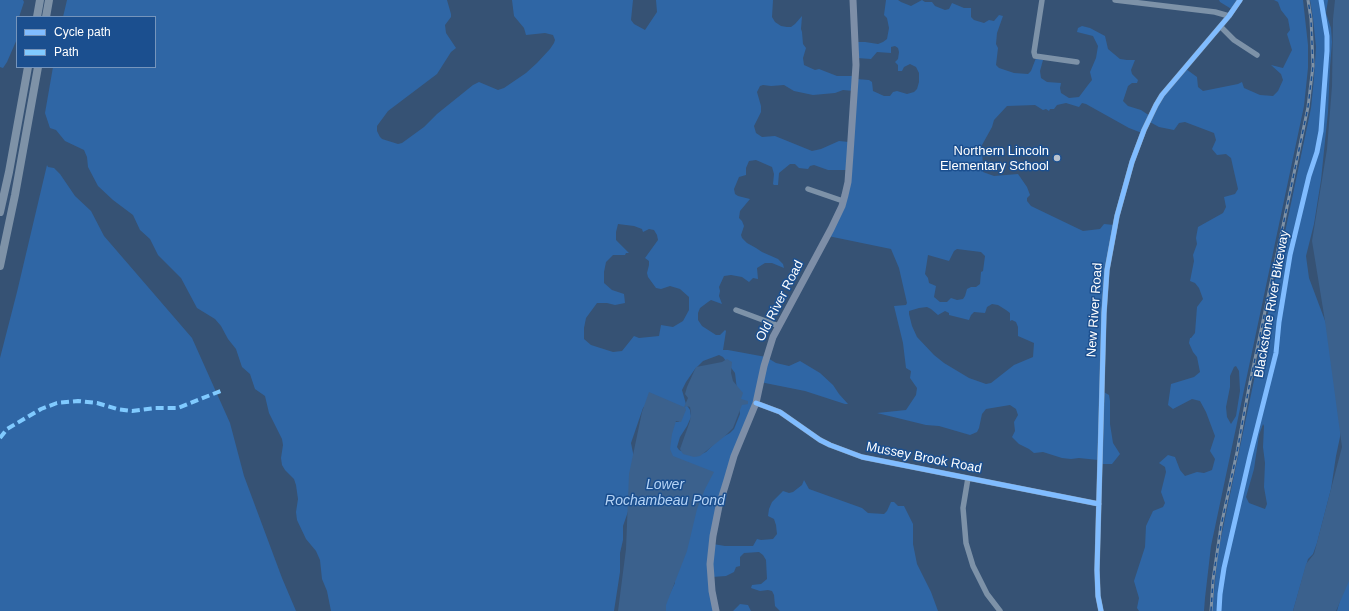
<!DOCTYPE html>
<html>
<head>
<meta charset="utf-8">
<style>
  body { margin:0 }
  #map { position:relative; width:1349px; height:611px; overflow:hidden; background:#365274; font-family:Arial,sans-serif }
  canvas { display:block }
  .legend { position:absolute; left:16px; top:16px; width:140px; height:52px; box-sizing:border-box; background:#1b4f8f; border:1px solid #7695bc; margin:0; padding:5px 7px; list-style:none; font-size:12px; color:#fff }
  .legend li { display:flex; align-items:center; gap:8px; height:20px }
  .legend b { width:20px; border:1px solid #7695bc }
</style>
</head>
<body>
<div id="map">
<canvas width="1349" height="611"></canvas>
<ul class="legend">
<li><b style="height:5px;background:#80bcff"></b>Cycle path</li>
<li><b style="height:5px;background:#80caff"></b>Path</li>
</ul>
</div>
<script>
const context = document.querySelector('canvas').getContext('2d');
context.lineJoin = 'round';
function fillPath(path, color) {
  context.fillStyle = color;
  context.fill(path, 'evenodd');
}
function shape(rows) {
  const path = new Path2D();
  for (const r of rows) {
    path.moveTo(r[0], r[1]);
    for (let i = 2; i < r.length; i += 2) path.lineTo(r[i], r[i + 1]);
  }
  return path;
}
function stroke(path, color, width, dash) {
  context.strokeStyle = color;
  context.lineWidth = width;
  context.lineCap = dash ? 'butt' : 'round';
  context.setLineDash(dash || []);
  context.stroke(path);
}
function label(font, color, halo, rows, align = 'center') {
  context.font = font + ' Arial,sans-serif';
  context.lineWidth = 3;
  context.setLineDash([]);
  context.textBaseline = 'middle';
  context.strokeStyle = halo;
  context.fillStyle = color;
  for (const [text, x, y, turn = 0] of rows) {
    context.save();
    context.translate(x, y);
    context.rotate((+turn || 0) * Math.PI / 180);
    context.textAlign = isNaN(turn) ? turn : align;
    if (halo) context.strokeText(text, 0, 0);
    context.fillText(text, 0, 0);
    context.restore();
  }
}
fillPath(shape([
  [0,0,23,0,24,2,19,17,17,17,17,39,7,62,3,68,0,67],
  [67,0,447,0,451,14,451,17,445,25,446,33,456,48,451,52,437,74,388,111,377,126,377,131,380,137,382,139,398,144,402,143,424,127,437,114,473,85,479,82,498,90,504,88,526,73,537,63,550,49,554,43,555,40,553,35,545,33,526,35,524,28,514,16,512,0,633,0,631,20,634,24,645,30,657,12,656,0,773,0,772,17,775,22,781,26,787,27,791,27,795,24,802,16,801,29,802,32,803,44,806,48,803,58,804,65,815,70,819,69,837,76,854,76,856,79,869,80,872,82,873,91,884,96,890,96,893,92,897,91,907,94,914,92,917,89,919,82,919,73,916,67,910,64,904,67,902,71,898,71,898,65,895,62,898,59,899,52,898,48,895,46,891,47,891,53,877,52,871,59,857,58,855,42,865,42,878,44,883,42,887,39,889,28,887,18,884,15,886,0,898,0,901,2,911,6,922,0,925,2,932,2,935,6,945,10,949,9,952,3,964,8,971,8,971,17,974,20,984,23,989,20,994,21,999,15,1003,16,997,33,996,44,998,48,996,65,999,68,1014,73,1028,74,1031,71,1036,58,1043,60,1040,71,1041,78,1047,82,1061,83,1060,88,1061,93,1069,98,1079,97,1088,85,1092,80,1090,72,1096,58,1098,46,1093,36,1077,32,1078,28,1082,26,1090,28,1105,36,1108,49,1120,59,1127,60,1135,60,1131,70,1132,74,1138,80,1137,83,1132,83,1128,86,1123,101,1128,106,1141,110,1150,116,1162,96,1186,69,1197,77,1198,87,1203,91,1238,84,1242,82,1244,88,1260,95,1273,96,1278,91,1283,80,1281,74,1271,65,1283,68,1292,50,1287,34,1290,30,1288,19,1281,10,1278,2,1274,0,1303,0,1308,45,1308,68,1304,106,1211,546,1205,598,1204,611,1139,611,1137,608,1139,598,1134,581,1145,547,1146,526,1153,511,1163,507,1165,503,1161,492,1166,472,1165,467,1159,463,1168,455,1175,457,1180,470,1185,476,1197,472,1204,473,1212,470,1215,459,1210,451,1215,436,1206,412,1200,401,1192,399,1173,409,1168,405,1171,384,1194,377,1200,372,1197,357,1193,352,1189,343,1190,338,1191,338,1195,333,1197,307,1203,299,1199,288,1195,283,1190,281,1194,261,1193,255,1197,244,1196,238,1198,227,1223,213,1226,207,1224,197,1235,194,1238,189,1231,158,1226,154,1217,155,1212,149,1216,140,1214,133,1185,122,1179,123,1174,130,1159,127,1148,121,1142,133,1129,128,1086,104,1082,103,1079,107,1066,103,1057,105,1054,109,1050,109,1049,111,1046,109,1043,110,1035,105,1007,106,994,120,992,127,982,145,983,172,994,176,1018,174,1027,187,1030,195,1027,198,1027,201,1031,206,1083,231,1100,229,1104,224,1114,225,1109,261,1102,391,1109,395,1110,401,1110,424,1113,443,1120,454,1112,464,1100,464,1098,460,1079,458,1071,459,1062,458,1043,452,1034,453,1029,449,1019,444,1012,437,1015,431,1014,422,1018,415,1016,409,1010,405,986,409,982,414,979,428,977,432,970,435,939,426,926,425,877,413,906,410,916,395,917,388,910,378,911,371,906,368,903,343,894,306,906,305,907,303,899,268,891,249,828,236,840,208,848,170,828,170,814,165,810,166,808,169,799,168,795,164,790,164,779,173,778,185,774,185,773,184,774,174,772,167,756,160,749,161,746,168,746,175,739,177,734,189,735,194,738,196,750,199,740,211,739,218,742,221,744,226,741,235,742,238,747,243,756,248,762,252,778,259,783,264,784,268,772,263,765,263,757,268,758,279,753,278,749,282,742,277,731,275,724,276,719,287,720,291,719,296,722,304,711,300,708,302,700,308,698,313,698,320,702,326,716,335,720,335,725,330,726,331,723,350,728,350,766,357,776,363,789,366,800,361,820,373,833,385,839,394,848,404,845,404,805,391,760,382,736,450,713,544,725,546,753,546,757,539,761,540,773,539,777,534,776,525,774,519,768,516,769,509,772,502,783,491,789,493,793,492,802,485,804,480,809,489,862,508,868,513,884,514,887,511,891,502,894,502,898,506,904,506,913,524,913,544,917,564,931,592,938,611,780,611,775,606,774,595,772,591,768,590,760,591,751,588,752,585,761,584,767,579,766,560,763,555,759,552,744,553,740,557,740,566,736,567,734,572,726,576,712,577,717,611,665,611,664,605,675,583,664,453,675,422,679,422,681,418,653,396,643,408,631,443,636,468,632,500,623,526,623,540,620,553,620,572,614,611,331,611,327,591,322,579,320,560,316,551,306,539,297,520,296,512,298,499,296,485,294,479,285,470,282,465,281,458,283,445,282,439,269,413,265,396,255,389,250,374,242,367,236,349,228,339,221,326,215,319,197,308,181,278,158,255,150,239,140,230,133,215,113,200,98,186,88,167,87,157,84,150,65,141,56,130,50,128,45,113,53,67,155,67,155,17,63,17],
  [763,85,771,86,784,85,794,91,813,95,835,93,843,90,854,91,849,142,839,141,821,149,812,151,775,136,762,137,756,133,754,126,761,112,761,106,757,92,760,86],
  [618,224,634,226,642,229,643,232,649,229,654,230,657,235,658,240,645,258,649,261,649,265,647,273,648,277,656,288,661,289,670,286,680,289,689,297,689,310,683,321,673,327,661,325,659,336,639,338,634,336,622,351,613,352,591,345,584,339,584,328,586,318,597,303,607,303,615,305,625,303,624,294,612,290,604,283,604,272,606,262,613,255,625,255,626,253,629,253,616,240,616,232],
  [957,249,981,252,985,256,983,271,981,272,980,284,976,287,971,287,967,289,965,296,963,299,957,300,951,298,947,302,940,302,934,297,936,286,929,283,928,278,925,274,928,255,949,261,954,251],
  [992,304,998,305,1006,310,1010,313,1010,321,1012,320,1016,322,1018,327,1018,336,1034,343,1033,357,1014,365,991,383,986,384,969,378,944,363,934,355,917,337,912,326,909,314,909,311,919,308,927,307,931,309,938,315,945,311,949,313,949,315,969,320,971,315,974,312,985,313,987,307],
  [719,355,723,357,735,373,740,414,734,429,730,433,719,439,706,452,697,456,690,455,679,450,677,447,680,437,687,426,691,417,690,410,686,404,682,390,686,382,695,369,703,361],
  [1236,366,1239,371,1240,391,1236,416,1231,424,1227,417,1226,407,1230,387,1230,376,1234,367],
  [1219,0,1240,0,1233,10,1220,2],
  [1310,0,1328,0,1326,13,1331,28,1332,42,1330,67,1328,112,1321,180,1314,224,1306,256,1309,278,1333,342,1343,416,1340,437,1336,456,1331,489,1317,543,1313,554,1308,559,1293,611,1212,611,1218,552,1311,108,1314,78,1316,47,1313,18],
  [1263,424,1264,426,1263,447,1265,463,1264,487,1267,504,1265,509,1249,503,1246,497,1254,469,1259,435],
  [47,165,48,167,54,168,60,174,75,196,91,211,104,236,192,338,230,423,244,476,282,578,296,611,0,611,0,358,17,292],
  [1349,569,1349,611,1337,611,1340,600],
  [740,604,748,605,751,611,733,611]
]), '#2f66a5');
fillPath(shape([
  [1335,0,1349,0,1349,581,1336,611,1293,611,1306,564,1314,554,1342,447,1325,321,1312,241,1327,149,1332,86,1333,19],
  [727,359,732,362,731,373,733,381,743,393,741,399,748,401,748,404,742,405,733,428,725,436,700,456,694,457,683,454,680,449,690,421,691,413,690,407,687,406,685,407,686,410,681,422,676,421,672,434,670,449,673,456,714,472,705,489,697,509,687,551,666,605,666,611,618,611,626,549,629,474,642,412,649,392,684,407,688,398,685,394,687,387,696,367,722,362]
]), '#3b618d');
stroke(shape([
  [1042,0,1034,52,1035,56,1077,62],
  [1115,0,1215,12,1229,16],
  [1221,27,1234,40,1257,55],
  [808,189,843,201],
  [736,310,779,326],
  [756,403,780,412,820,440,830,445,862,457,1099,504],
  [968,478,963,508,966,543,973,566,987,594,1000,611],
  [1101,611,1098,596,1097,570,1104,313,1107,270,1117,216,1132,162,1144,130,1156,105,1162,95,1229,16,1240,0]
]), '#7d92a8', 5.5);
stroke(shape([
  [716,611,712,591,710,564,713,536,719,506,727,480,734,456,756,403,764,366,773,337,831,229,842,206,845,195,848,182,850,154,856,65,853,0]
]), '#7d8ea7', 7);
stroke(shape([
  [37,17,40,0],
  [46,17,49,0],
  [0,212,9,172,28,67],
  [0,266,15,195,38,67]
]), '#7e92a7', 8);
const rail = shape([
  [1211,611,1213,580,1221,526,1237,452,1249,387,1308,107,1313,66,1311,19,1308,0]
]);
stroke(rail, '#7e92a7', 3);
stroke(rail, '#1b4f8f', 1.5, [4.5]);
stroke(shape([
  [0,438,7,429,41,409,57,403,78,401,97,403,117,409,132,411,155,408,178,408,223,390]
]), '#80caff', 4, [8, 4]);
stroke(shape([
  [756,403,780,412,820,440,830,445,862,457,1099,504],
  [1101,611,1098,596,1097,570,1104,313,1107,270,1117,216,1132,162,1144,130,1156,105,1162,95,1229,16,1240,0],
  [1219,611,1220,594,1224,568,1250,456,1276,353,1279,322,1290,255,1309,176,1317,152,1321,131,1327,51,1327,36,1321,0]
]), '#80bcff', 5);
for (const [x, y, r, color] of [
  [1057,158,4,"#b9c2ce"]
]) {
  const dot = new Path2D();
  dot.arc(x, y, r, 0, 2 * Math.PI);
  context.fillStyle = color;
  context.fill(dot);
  stroke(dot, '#1b4f8f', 1.5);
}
label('13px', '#fff', '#1b4f8f', [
  ["Northern Lincoln",1049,151],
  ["Elementary School",1049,166]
], 'right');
label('13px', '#fff', '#1b4f8f', [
  ["Old River Road",780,301,-63],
  ["Blackstone River Bikeway",1272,304,-80],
  ["New River Road",1095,310,-86],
  ["Mussey Brook Road",924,458,11]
]);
label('italic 14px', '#b5d3f5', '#1b4f8f', [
  ["Lower",665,485],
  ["Rochambeau Pond",665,501]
]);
</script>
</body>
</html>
